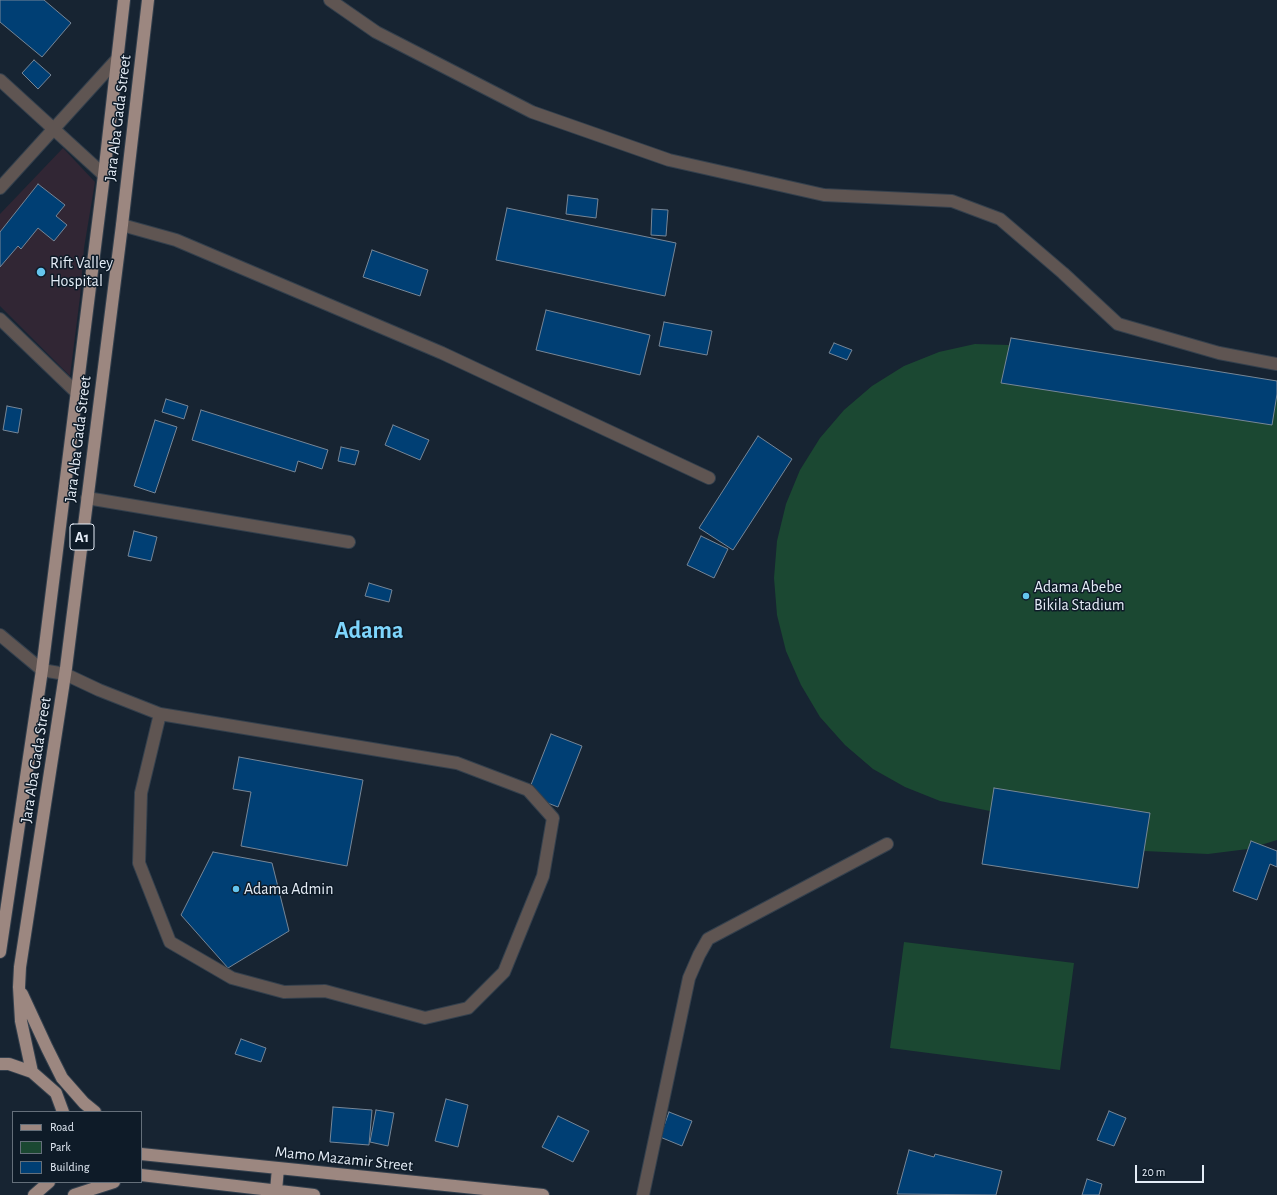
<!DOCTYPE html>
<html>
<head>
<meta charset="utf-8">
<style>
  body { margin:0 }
  #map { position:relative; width:1277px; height:1195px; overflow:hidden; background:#172432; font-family:"Alegreya Sans",sans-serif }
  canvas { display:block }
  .legend { position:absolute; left:12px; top:1111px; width:130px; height:72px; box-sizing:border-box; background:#0e1b28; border:1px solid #646f7a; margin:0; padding:5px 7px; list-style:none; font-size:12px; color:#e4ecf6 }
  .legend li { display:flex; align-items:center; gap:8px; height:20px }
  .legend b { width:20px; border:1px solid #646f7a }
  .scale { position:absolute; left:1135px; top:1165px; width:69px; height:18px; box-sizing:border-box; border:2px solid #e4ecf6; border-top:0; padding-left:5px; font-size:12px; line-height:14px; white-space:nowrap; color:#e4ecf6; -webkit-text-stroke:3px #0e1b28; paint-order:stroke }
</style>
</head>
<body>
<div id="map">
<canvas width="1277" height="1195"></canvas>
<ul class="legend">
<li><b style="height:5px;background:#9c8780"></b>Road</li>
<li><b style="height:11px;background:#1b4832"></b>Park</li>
<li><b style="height:11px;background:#003f74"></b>Building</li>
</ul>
<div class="scale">20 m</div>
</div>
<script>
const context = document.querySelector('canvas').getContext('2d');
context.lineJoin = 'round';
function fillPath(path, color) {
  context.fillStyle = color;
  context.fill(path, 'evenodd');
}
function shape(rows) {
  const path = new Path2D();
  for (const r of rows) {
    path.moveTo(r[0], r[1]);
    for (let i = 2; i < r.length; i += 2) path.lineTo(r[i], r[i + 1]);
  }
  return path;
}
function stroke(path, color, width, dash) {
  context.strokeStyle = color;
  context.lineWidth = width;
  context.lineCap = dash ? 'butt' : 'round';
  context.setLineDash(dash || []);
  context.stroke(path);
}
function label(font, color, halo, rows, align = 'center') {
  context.font = font + ' "Alegreya Sans",sans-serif';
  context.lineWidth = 3;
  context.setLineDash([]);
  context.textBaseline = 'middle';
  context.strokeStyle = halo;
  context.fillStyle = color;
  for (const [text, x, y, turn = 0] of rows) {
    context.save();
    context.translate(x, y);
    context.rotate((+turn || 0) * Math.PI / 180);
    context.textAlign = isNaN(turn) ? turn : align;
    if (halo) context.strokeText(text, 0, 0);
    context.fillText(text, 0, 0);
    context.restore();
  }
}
fillPath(shape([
  [63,148,95,182,84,248,80,297,70,376,0,306,0,214]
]), '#312634');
fillPath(shape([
  [1011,338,1277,381,1277,840,1248,849,1208,854,1144,851,1138,888,982,864,990,811,940,801,905,787,873,769,845,745,820,717,801,685,786,651,777,615,774,578,777,541,786,504,800,470,820,438,844,410,872,386,904,366,939,352,975,344,1009,345],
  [904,942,1074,963,1060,1070,890,1048]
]), '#1b4832');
const building = shape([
  [0,0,44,0,71,23,42,57,0,22,0,0],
  [34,60,51,75,38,89,22,73,34,60],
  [38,184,65,205,56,216,67,225,54,241,38,228,21,249,18,246,0,267,0,232,38,184],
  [568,195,598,199,596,218,566,214,568,195],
  [507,208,676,243,665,296,496,260,507,208],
  [652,209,668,210,666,236,651,235,652,209],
  [372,250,428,270,420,296,363,277,372,250],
  [546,310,650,335,640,375,536,350,546,310],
  [664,322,712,331,707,355,659,346,664,322],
  [1011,338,1277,381,1277,394,1272,425,1001,383,1011,338],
  [834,343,852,350,847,360,829,353,834,343],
  [166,399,188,406,184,419,162,412,166,399],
  [7,406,22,409,18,433,3,430,7,406],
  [201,410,328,450,322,469,298,461,295,472,192,440,201,410],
  [155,420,177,427,155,493,134,486,155,420],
  [393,425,429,440,420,460,385,445,393,425],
  [758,436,792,459,733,550,699,528,758,436],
  [341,447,359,451,355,465,338,461,341,447],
  [134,531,157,537,151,561,128,556,134,531],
  [701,536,728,549,714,578,687,565,701,536],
  [369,583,392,590,389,602,365,596,369,583],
  [551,734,582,746,558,807,527,795,551,734],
  [239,757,363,780,347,866,241,846,251,792,233,789,239,757],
  [994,788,1150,813,1138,888,982,864,994,788],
  [1251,841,1277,851,1277,867,1270,864,1257,900,1233,891,1251,841],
  [213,852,272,863,289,931,228,968,181,915,213,852],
  [241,1039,266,1048,261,1062,235,1054,241,1039],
  [446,1099,468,1105,458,1147,435,1141,446,1099],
  [333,1107,372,1110,369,1145,330,1142,333,1107],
  [376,1110,394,1113,388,1146,370,1142,376,1110],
  [1109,1111,1126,1118,1114,1146,1097,1140,1109,1111],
  [669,1112,692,1121,682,1146,660,1137,669,1112],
  [558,1116,589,1131,573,1162,542,1147,558,1116],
  [909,1150,934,1157,935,1154,1002,1171,996,1195,897,1194,909,1150],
  [1087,1179,1102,1184,1099,1195,1082,1195,1087,1179]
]);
fillPath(building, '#003f74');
stroke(building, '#768697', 1);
const minor = shape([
  [330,0,376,32,532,112,669,160,824,195,952,201,1000,219,1063,273,1118,324,1219,353,1277,364],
  [0,80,104,175],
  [0,188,119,57],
  [122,225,176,240,442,353,709,478],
  [0,319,77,393],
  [87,498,349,542],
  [0,635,42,670,65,674,99,690,160,714,457,763,528,790,553,818,543,876,504,972,468,1008,425,1018,325,991,284,992,232,978,170,942,139,863,141,793,160,714],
  [643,1195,689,978,699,955,708,939,887,844]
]);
const major = shape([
  [0,952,42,670,104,175,124,0],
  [22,994,47,1048,62,1078,84,1103,95,1112],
  [0,1064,9,1064,32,1072,56,1093,63,1112],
  [32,1072,21,1021,19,987,20,967,66,668,122,225,148,0],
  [141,1154,543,1195],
  [141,1175,314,1195],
  [276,1191,278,1168],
  [34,1195,49,1182],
  [74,1195,114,1182]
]);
stroke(minor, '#34404d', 14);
stroke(major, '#34404d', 14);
stroke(minor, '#5f5552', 12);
stroke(major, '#9c8780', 12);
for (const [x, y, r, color] of [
  [41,272,5,"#65c5ee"],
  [1026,596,4,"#65c5ee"],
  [236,889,4,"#65c5ee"]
]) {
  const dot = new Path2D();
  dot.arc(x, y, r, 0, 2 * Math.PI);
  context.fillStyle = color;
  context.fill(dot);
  stroke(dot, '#0e1b28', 1.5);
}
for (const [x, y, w] of [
  [82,537,24]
]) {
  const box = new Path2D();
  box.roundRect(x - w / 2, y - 13, w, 26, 3);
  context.fillStyle = '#0e1b28';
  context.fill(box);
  stroke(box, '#e4ecf6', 1);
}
label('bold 15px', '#e4ecf6', null, [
  ["A1",82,537]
]);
label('16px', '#e4ecf6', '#0e1b28', [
  ["Jara Aba Gada Street",118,118,-83],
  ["Jara Aba Gada Street",78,439,-83],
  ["Jara Aba Gada Street",36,760,-81],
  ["Mamo Mazamir Street",344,1159,6]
]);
label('16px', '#e4ecf6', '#0e1b28', [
  ["Rift Valley",50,263],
  ["Hospital",50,281],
  ["Adama Abebe",1034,587],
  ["Bikila Stadium",1034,605],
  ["Adama Admin",244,889]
], 'left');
label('bold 24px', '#7ed5fc', '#0e1b28', [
  ["Adama",369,631]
]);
</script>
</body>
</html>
